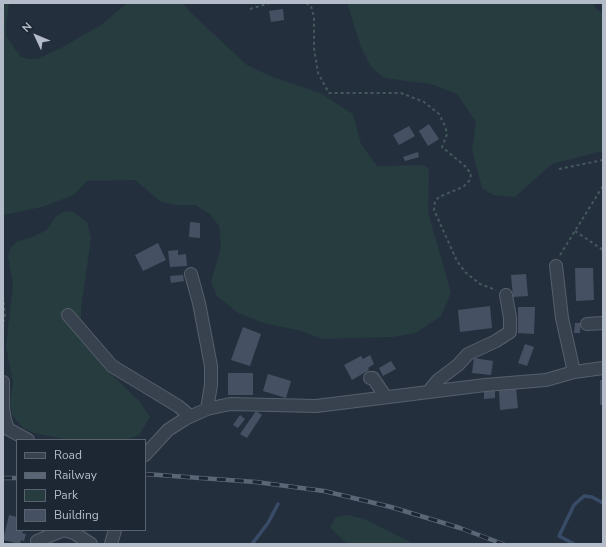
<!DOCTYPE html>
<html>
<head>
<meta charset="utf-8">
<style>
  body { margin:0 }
  #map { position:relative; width:606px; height:547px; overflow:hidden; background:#242f3e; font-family:"Nunito Sans",sans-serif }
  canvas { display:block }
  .frame { position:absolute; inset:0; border:4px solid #b4bcc9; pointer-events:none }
  .legend { position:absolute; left:16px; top:439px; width:130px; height:92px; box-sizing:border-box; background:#1d2633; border:1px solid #59626f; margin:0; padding:5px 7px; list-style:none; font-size:12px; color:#b4bcc9 }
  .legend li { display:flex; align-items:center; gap:8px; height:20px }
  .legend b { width:20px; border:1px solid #59626f }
  .north { position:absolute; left:16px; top:16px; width:40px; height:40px; -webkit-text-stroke:3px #1d2633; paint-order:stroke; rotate:314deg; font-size:11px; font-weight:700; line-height:16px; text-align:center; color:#b4bcc9 }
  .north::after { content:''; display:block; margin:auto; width:14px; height:18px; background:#b4bcc9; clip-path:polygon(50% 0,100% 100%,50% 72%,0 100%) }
</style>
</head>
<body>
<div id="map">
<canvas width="606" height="547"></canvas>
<div class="frame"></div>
<ul class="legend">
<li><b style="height:5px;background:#38414e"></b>Road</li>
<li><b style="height:5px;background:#5a6575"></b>Railway</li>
<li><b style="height:11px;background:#263c3f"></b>Park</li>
<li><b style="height:11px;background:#455162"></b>Building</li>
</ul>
<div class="north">N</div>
</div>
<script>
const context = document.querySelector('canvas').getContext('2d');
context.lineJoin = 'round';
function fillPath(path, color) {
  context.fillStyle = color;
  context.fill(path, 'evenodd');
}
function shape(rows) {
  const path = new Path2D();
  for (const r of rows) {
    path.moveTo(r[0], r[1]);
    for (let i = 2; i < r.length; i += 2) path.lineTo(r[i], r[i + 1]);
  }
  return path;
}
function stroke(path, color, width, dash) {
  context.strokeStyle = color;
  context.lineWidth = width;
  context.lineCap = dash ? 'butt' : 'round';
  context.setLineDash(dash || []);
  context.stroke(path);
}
fillPath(shape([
  [3,3,9,3,6,25,6,36,20,56,28,59,37,59,61,48,101,25,127,3,183,3,190,12,247,65,270,76,320,93,353,114,361,144,377,166,423,165,427,167,429,170,428,212,451,293,441,316,416,333,392,337,322,339,301,331,264,323,238,313,217,296,211,282,221,247,219,226,210,214,195,205,176,205,161,202,135,180,87,181,74,195,42,207,3,215],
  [347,3,593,3,596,9,603,13,603,151,552,164,515,197,493,195,482,188,472,150,476,122,457,94,431,84,384,78,371,67,361,47],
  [65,211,73,212,87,222,91,238,81,309,81,326,96,356,110,373,140,402,150,417,139,435,125,440,69,440,34,433,23,428,12,415,10,402,13,383,6,346,13,285,8,256,11,247,18,241,30,238,47,230,56,216],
  [348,515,364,519,412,543,420,544,347,544,330,527,336,517]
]), '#263c3f');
stroke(shape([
  [252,544,268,523,278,504],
  [574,544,559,536,574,505,584,496,592,497,603,503]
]), '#394c67', 3.5);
fillPath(shape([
  [283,9,284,20,271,22,269,11],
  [429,124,439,139,428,146,419,131],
  [409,126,415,136,399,145,393,135],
  [418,152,419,157,405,161,403,157],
  [190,222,200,223,200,238,189,237],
  [158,243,166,260,143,271,135,255],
  [178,250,178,255,186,254,187,266,170,267,168,251],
  [575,268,593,268,594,300,576,301],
  [526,274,528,296,513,297,511,275],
  [183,275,184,281,171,283,170,276],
  [490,306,492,328,460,332,458,310],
  [518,307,535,307,534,334,518,333],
  [575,323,581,323,580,333,574,333],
  [243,327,261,334,250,366,231,360],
  [525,344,534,347,527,366,518,363],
  [370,355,374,364,368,368,369,370,352,380,344,365,361,356,363,359],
  [474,358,493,361,491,375,472,373],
  [391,361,396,369,383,376,379,368],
  [228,373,253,373,253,395,228,395],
  [268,374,291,381,286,398,263,391],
  [600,380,603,380,603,405,600,405],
  [516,388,518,408,500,410,499,390],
  [495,390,495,398,484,399,484,391],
  [256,411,262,415,247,438,240,434],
  [240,415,245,419,238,428,233,425],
  [9,515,17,517,17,530,23,530,22,533,26,534,24,541,21,540,20,544,3,540]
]), '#455162');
const minor = shape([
  [556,266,562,318,574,372],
  [191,274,199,303,211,366,211,385,207,409],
  [68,315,112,366,178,406,190,416],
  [587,324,603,323],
  [370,378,373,378,385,396],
  [3,382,3,408,5,420,8,429,28,440],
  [429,391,438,380,458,365,468,354,496,341,510,332,510,318,506,295],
  [145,455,168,430,185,419,207,409,230,404,316,406,485,385,546,380,574,372,603,368],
  [37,541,64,530,74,533,91,544],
  [111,544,115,530]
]);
stroke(minor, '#565f6c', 14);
stroke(shape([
  [306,3,311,6,314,17,314,48,318,73,329,93,401,93,424,102,439,114,445,126,447,134,442,147,465,166,471,174,470,180,463,187,439,197,435,201,434,210,457,261,465,272,480,284,496,290],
  [250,9,270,3],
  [559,169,603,160],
  [575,231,603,250],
  [560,255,603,186],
  [3,296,5,318,3,322]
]), '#44595c', 2, [3, 3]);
stroke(minor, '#38414e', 12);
const rail = shape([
  [145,474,256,482,324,491,391,507,460,528,503,544],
  [3,478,17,478]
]);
stroke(rail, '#5a6575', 4.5);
stroke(rail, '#1d2633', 3, [9]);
</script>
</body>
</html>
